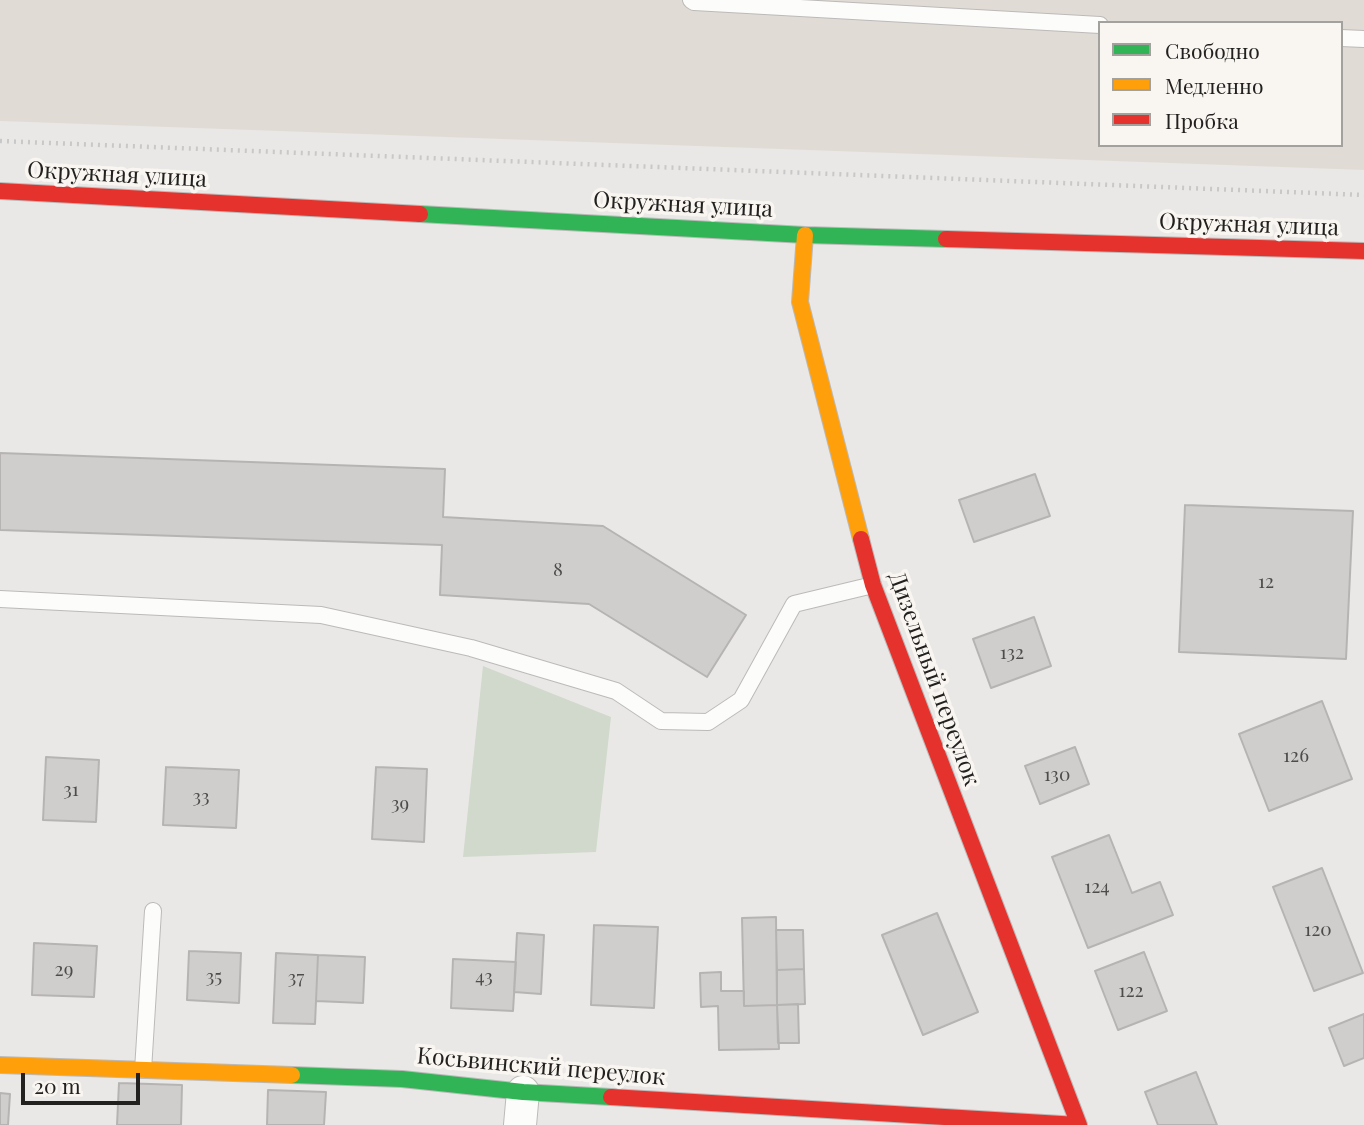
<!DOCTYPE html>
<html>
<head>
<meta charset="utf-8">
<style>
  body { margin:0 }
  #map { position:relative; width:1364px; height:1125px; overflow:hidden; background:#eae8e6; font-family:"Playfair Display",serif }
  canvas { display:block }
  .legend { position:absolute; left:1098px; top:21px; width:245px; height:126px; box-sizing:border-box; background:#f9f6f2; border:2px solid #a3a19e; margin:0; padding:9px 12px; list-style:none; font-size:21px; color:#22211f }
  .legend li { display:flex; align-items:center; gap:14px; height:35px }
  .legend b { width:35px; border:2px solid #a3a19e }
  .scale { position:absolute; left:21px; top:1073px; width:119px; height:32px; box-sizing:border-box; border:4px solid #22211f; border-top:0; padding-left:9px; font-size:21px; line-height:24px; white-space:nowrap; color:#22211f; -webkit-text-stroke:5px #f9f6f2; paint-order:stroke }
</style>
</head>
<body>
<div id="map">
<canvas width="1364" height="1125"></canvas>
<ul class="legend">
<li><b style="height:9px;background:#30b455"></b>Свободно</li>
<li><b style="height:9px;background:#ff9f0a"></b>Медленно</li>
<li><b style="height:9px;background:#e5322d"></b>Пробка</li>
</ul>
<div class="scale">20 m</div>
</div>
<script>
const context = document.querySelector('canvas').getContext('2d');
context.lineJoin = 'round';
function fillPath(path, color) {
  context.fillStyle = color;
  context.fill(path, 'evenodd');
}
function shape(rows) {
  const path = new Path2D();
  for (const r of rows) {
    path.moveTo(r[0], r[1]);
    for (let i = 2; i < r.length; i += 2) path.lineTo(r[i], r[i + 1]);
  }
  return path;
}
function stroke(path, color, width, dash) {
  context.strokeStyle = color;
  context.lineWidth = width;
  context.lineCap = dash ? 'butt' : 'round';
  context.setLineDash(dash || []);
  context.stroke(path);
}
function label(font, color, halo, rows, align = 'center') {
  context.font = font + ' "Playfair Display",serif';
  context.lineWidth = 7;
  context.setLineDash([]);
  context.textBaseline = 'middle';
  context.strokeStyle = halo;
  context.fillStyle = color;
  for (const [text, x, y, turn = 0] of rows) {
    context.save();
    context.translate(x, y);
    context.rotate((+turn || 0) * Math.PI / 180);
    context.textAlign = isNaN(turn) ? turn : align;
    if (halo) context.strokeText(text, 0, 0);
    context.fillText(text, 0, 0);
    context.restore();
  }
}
fillPath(shape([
  [0,0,1364,0,1364,170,0,121],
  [1100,23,1341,23,1341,145,1100,145]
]), '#e0dcd5');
fillPath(shape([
  [483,666,611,717,596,852,463,857]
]), '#d0d9cc');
const building = shape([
  [0,453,445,469,443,517,603,526,746,615,707,677,589,604,440,595,442,545,0,530,0,453],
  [1035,474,1050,516,974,542,959,500,1035,474],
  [1185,505,1353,511,1346,659,1179,652,1185,505],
  [1034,617,1051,666,991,688,973,639,1034,617],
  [1322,701,1352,779,1269,811,1239,734,1322,701],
  [1075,747,1089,784,1040,804,1025,766,1075,747],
  [46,757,99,760,96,822,43,820,46,757],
  [166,767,239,770,236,828,163,825,166,767],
  [376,767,427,769,424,842,372,839,376,767],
  [1109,835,1132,893,1160,882,1173,915,1088,948,1052,857,1109,835],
  [1322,868,1363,973,1314,991,1273,887,1322,868],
  [937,913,978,1012,923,1035,882,935,937,913],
  [776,917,777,1005,744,1006,742,918,776,917],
  [594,925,658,927,654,1008,591,1005,594,925],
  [776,930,803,930,804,969,777,970,776,930],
  [517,933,544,935,541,994,514,992,517,933],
  [34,943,97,946,94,997,32,995,34,943],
  [189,951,241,953,239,1003,187,1000,189,951],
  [1144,952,1167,1011,1118,1030,1095,971,1144,952],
  [276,953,318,955,315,1024,273,1023,276,953],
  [318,955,365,957,363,1003,316,1001,318,955],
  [453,959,516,962,513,1011,451,1008,453,959],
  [804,969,805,1004,777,1005,777,970,804,969],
  [721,972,721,991,744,991,744,1006,777,1005,779,1049,719,1050,718,1006,701,1007,700,973,721,972],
  [798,1004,799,1043,778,1043,777,1005,798,1004],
  [1364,1014,1364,1058,1344,1066,1329,1028,1364,1014],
  [1196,1072,1217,1125,1158,1125,1145,1092,1196,1072],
  [119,1083,182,1085,181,1125,117,1125,119,1083],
  [268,1090,326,1092,324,1125,267,1125,268,1090],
  [0,1093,10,1094,8,1125,0,1125,0,1093]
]);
fillPath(building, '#d0cecd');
stroke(building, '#b6b4b3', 2);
const lane = shape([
  [691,0,694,2,1100,25],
  [1341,38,1364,39],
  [0,599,321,615,471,648,616,691,661,721,708,722,741,700,794,604,873,585],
  [143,1070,153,911]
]);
const street = shape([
  [520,1125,523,1092]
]);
const fast = shape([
  [420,214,805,235,946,239],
  [292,1075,402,1079,523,1092,611,1097]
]);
const slow = shape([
  [805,235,800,302,861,539],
  [0,1065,292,1075]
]);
const jam = shape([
  [0,191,420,214],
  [946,239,1364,251],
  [861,539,873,585,1079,1125],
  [611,1097,1078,1125]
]);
stroke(lane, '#bcbab9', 18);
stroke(street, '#bcbab9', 34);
stroke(fast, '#bcbab9', 18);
stroke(slow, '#bcbab9', 18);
stroke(jam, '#bcbab9', 18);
stroke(shape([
  [0,141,1364,195]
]), '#c9c8c8', 4.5, [2, 5]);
stroke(lane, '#fcfcfb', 16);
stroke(street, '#fcfcfb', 32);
stroke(fast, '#30b455', 16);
stroke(slow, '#ff9f0a', 16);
stroke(jam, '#e5322d', 16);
label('19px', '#4e4c4a', null, [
  ["8",558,570],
  ["12",1266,582],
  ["132",1012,653],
  ["126",1296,756],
  ["130",1057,775],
  ["31",71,790],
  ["33",201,797],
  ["39",400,804],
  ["124",1097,887],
  ["120",1318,930],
  ["29",64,970],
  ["35",214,977],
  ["43",484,977],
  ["37",296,978],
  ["122",1131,991]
]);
label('23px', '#22211f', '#f9f6f2', [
  ["Окружная улица",117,175,3],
  ["Окружная улица",683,205,3],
  ["Окружная улица",1249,225,2],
  ["Дизельный переулок",934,679,70],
  ["Косьвинский переулок",541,1067,5]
]);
</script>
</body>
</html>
